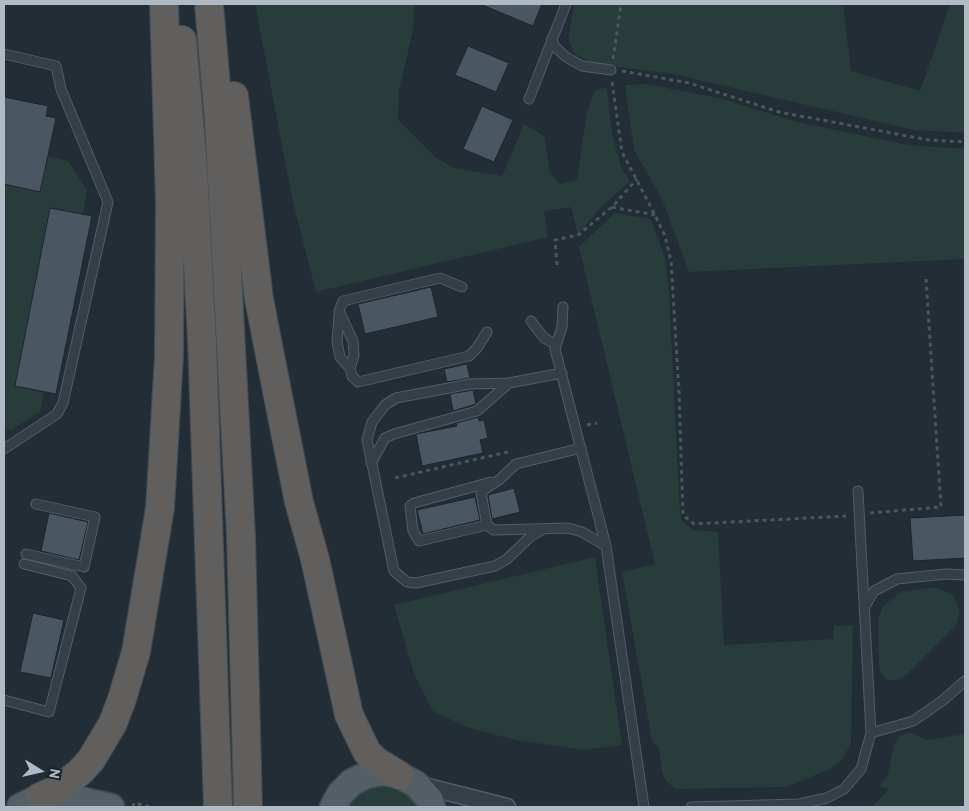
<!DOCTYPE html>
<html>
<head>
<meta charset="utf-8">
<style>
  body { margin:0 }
  #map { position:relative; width:969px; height:811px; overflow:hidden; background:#222d36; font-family:"PT Sans",sans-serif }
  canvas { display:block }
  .frame { position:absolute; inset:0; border:5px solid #b0bac4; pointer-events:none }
  .north { position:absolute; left:15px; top:746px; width:50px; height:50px; -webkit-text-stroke:4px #1b242c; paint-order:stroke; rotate:100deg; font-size:14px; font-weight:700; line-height:20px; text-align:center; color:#b0bac4 }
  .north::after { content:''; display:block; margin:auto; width:18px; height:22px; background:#b0bac4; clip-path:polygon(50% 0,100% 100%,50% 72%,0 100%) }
</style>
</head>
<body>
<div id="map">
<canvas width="969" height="811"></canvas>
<div class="frame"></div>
<div class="north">N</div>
</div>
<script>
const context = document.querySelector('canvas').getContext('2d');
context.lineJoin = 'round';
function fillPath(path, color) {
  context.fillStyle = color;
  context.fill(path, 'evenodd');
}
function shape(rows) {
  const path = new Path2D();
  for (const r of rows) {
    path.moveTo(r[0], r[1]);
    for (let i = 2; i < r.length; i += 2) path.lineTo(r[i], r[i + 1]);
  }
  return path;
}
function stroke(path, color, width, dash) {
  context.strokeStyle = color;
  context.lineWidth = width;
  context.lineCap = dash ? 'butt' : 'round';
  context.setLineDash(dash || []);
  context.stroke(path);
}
fillPath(shape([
  [255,4,414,4,413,30,399,91,398,120,435,157,454,168,502,176,524,124,544,136,550,172,560,184,577,180,587,112,594,92,601,88,607,89,612,133,621,167,630,181,601,207,578,235,571,207,544,211,548,237,316,292,292,198],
  [574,4,843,4,851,71,920,91,950,4,965,4,965,133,914,130,673,74,594,64,575,54,568,39],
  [646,84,719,98,797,122,909,145,965,149,965,259,689,272,662,199,634,150,625,85],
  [4,97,48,106,46,116,56,118,48,156,68,161,87,190,83,214,92,216,56,394,44,392,40,412,11,430,4,428],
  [615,213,651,219,665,258,669,290,680,512,682,521,693,530,718,532,724,645,833,639,834,626,853,625,851,744,841,761,830,769,786,787,675,789,665,780,662,772,659,748,652,741,622,572,655,564,579,247],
  [595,557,622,745,584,750,515,740,466,727,433,711,414,674,394,605],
  [935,587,953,595,960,611,956,625,906,675,897,681,886,679,880,672,879,664,878,620,883,606,901,592],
  [910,732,927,740,965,734,965,807,872,807,889,789,880,786,888,774,894,744,900,736],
  [380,786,401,790,410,796,418,807,348,807,360,793]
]), '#283c3b');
const building = shape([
  [480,4,542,4,533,26,480,4],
  [468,46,509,63,496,92,455,75,468,46],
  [4,97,48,106,46,116,56,118,40,192,4,184,4,97],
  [482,106,513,120,494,162,463,149,482,106],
  [50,208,92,216,56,394,15,386,50,208],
  [431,287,438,317,365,334,358,304,431,287],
  [467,364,470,378,447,382,444,369,467,364],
  [473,390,476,404,453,411,450,394,473,390],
  [478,417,479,421,484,420,488,438,480,440,483,453,422,466,416,434,457,426,456,423,478,417],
  [514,488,520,512,492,519,488,495,514,488],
  [475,497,480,520,423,534,417,510,475,497],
  [49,513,88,522,79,560,41,551,49,513],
  [965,515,965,558,913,561,910,518,965,515],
  [33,613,64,620,51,678,20,672,33,613]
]);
fillPath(building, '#4a5762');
stroke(building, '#1d262e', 1);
const service = shape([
  [552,38,554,46,566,57,582,66,611,70],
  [4,54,56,66,61,89,108,202,63,403,57,414,4,449],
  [529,99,566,4],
  [462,287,440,278,343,301,339,311,353,341,354,356,350,368,352,376,358,382,469,356,477,348,487,332],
  [563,307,562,327,555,349,606,546,644,807],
  [339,315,337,342,340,357,350,368],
  [531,321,544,338,555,344],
  [581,448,516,464,499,480,486,488,481,493,487,525,494,530,568,528,582,532,606,546],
  [371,463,385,438,394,434,477,411,509,383],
  [487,525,419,541,413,531,410,506,414,503,491,482],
  [542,530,531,536,507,559,495,566,416,583,407,582,394,571,367,440,372,422,385,405,396,398,470,384,509,383,562,373],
  [26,554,84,567,95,517,36,504],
  [864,608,874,591,897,579,946,574,965,575],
  [4,700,49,712,81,588,72,576,24,564],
  [871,733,913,721,942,701,965,681],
  [691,807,799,804,827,798,844,789,861,769,871,733,858,491]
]);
const minor = shape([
  [416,784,507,807]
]);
const primary = shape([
  [20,807,40,797,57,795,111,807],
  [333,807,340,794,352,782,367,775,383,772,399,775,416,784,430,800,432,807]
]);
const trunk = shape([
  [209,4,219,121,241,536,248,807],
  [182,40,193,167,202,342,218,807],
  [234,96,259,299,277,391,299,502,315,559,349,715,367,752,376,761,399,775],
  [40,797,58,789,80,772,91,760,113,723,122,699,136,652,160,508,169,356,170,203,164,4]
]);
stroke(service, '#535d65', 11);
stroke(minor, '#535d65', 19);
stroke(primary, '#3f4851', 29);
stroke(trunk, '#404a52', 30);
stroke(shape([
  [613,59,621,4],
  [622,71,689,83,779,112,929,140,965,142],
  [612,82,622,152,655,215,665,236,671,261,679,393,683,515,694,524,846,516],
  [612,207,655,215],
  [557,265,555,240,578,235,612,207,637,179],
  [587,425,597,423],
  [395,478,512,451],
  [870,513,941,507,926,279],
  [133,807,134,803,151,807]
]), '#465859', 3, [4, 4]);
stroke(service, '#353f47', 9);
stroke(minor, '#353f47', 16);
stroke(primary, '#535e67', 26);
stroke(trunk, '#605f5d', 28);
</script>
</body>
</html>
